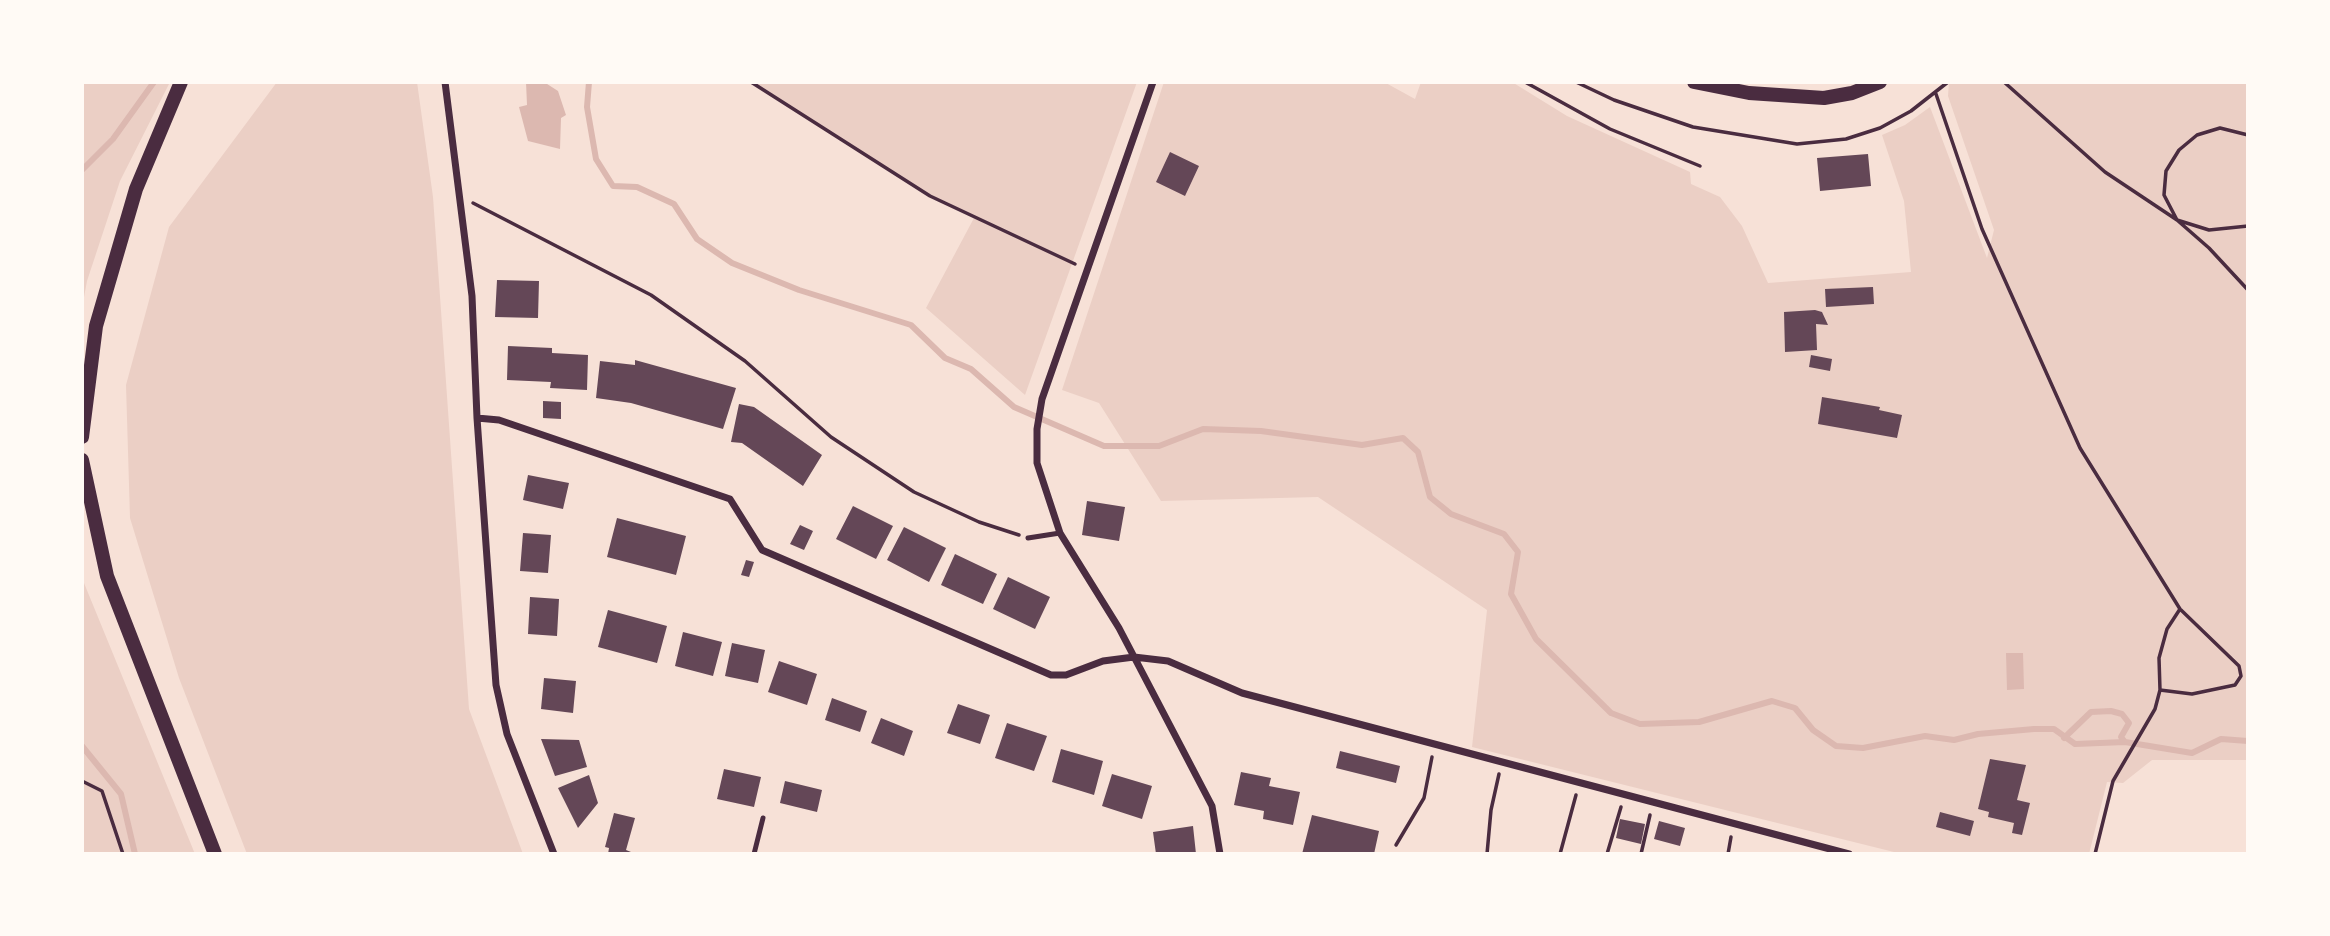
<!DOCTYPE html>
<html>
<head>
<meta charset="utf-8">
<style>
  body { margin:0 }
  #map { position:relative; width:2330px; height:936px; overflow:hidden; background:#f7e1d7; font-family:"Golos Text",sans-serif }
  canvas { display:block }
  .frame { position:absolute; inset:0; border:84px solid #fffaf5; pointer-events:none }
</style>
</head>
<body>
<div id="map">
<canvas width="2330" height="936"></canvas>
<div class="frame"></div>
</div>
<script>
const context = document.querySelector('canvas').getContext('2d');
context.lineJoin = 'round';
function fillPath(path, color) {
  context.fillStyle = color;
  context.fill(path, 'evenodd');
}
function shape(rows) {
  const path = new Path2D();
  for (const r of rows) {
    path.moveTo(r[0], r[1]);
    for (let i = 2; i < r.length; i += 2) path.lineTo(r[i], r[i + 1]);
  }
  return path;
}
function stroke(path, color, width, dash) {
  context.strokeStyle = color;
  context.lineWidth = width;
  context.lineCap = dash ? 'butt' : 'round';
  context.setLineDash(dash || []);
  context.stroke(path);
}
fillPath(shape([
  [82,82,170,82,120,181,87,281,82,308],
  [277,82,417,82,433,197,469,709,523,854,247,854,179,678,130,518,126,385,169,227],
  [751,82,1137,82,1025,395,926,308,974,218,930,196],
  [1164,82,1384,82,1415,99,1421,82,1512,82,1567,116,1690,172,1691,184,1720,197,1742,226,1768,283,1911,272,1904,201,1882,135,1905,125,1930,107,1987,258,1994,230,1948,96,1949,82,2248,82,2248,760,2152,760,2123,783,2107,782,2089,854,1902,854,1472,747,1487,610,1318,497,1161,501,1099,403,1062,390],
  [82,573,84,583,195,854,82,854]
]), '#ebcfc5');
fillPath(shape([
  [526,82,544,82,558,91,566,115,561,118,560,149,528,141,519,107,527,105],
  [2006,653,2023,653,2024,689,2007,690]
]), '#dcb8b0');
stroke(shape([
  [589,82,587,107,596,159,613,186,637,187,674,204,697,239,732,263,799,290,911,325,945,358,971,369,1014,407,1104,446,1159,446,1203,429,1261,431,1362,445,1403,438,1418,452,1430,497,1451,514,1504,534,1518,552,1511,594,1536,639,1611,713,1640,724,1699,722,1772,701,1795,708,1813,730,1836,746,1863,748,1925,736,1954,740,1978,734,2034,729,2054,729,2075,744,2125,742,2192,753,2221,739,2248,741],
  [82,170,113,139,154,82],
  [2064,738,2091,712,2111,711,2122,714,2129,723,2121,737,2125,742],
  [82,746,121,794,135,854]
]), '#dcb8b0', 6);
fillPath(shape([
  [1170,152,1199,166,1185,196,1156,182],
  [1868,154,1871,186,1820,191,1817,158],
  [497,280,539,281,538,318,495,317],
  [1873,287,1874,304,1826,307,1825,289],
  [1815,310,1822,312,1828,325,1816,324,1817,350,1785,352,1784,312],
  [508,346,552,348,552,353,588,355,587,390,550,388,551,382,507,380],
  [1811,355,1832,359,1830,371,1809,367],
  [635,360,736,388,723,429,631,403,596,398,600,361,635,365],
  [1822,397,1880,407,1879,410,1902,415,1897,438,1818,424],
  [543,401,561,402,561,419,543,418],
  [739,404,754,407,822,455,803,486,742,443,731,442],
  [528,475,569,483,563,509,523,500],
  [1087,501,1125,507,1119,541,1082,535],
  [853,506,893,526,876,559,836,539],
  [617,518,686,536,676,575,607,557],
  [800,525,813,531,804,550,790,544],
  [904,527,946,548,929,582,887,560],
  [523,533,551,535,548,573,520,571],
  [955,554,997,574,983,604,941,585],
  [746,560,754,562,749,577,741,575],
  [1008,577,1050,597,1035,629,993,609],
  [530,597,559,599,557,636,528,634],
  [608,610,667,626,657,663,598,647],
  [683,632,722,642,713,676,675,666],
  [732,643,765,650,758,683,725,676],
  [779,661,817,674,807,705,768,692],
  [544,678,576,681,573,713,541,709],
  [832,698,867,711,860,732,825,720],
  [958,704,990,715,980,744,947,733],
  [881,718,913,731,904,756,871,743],
  [1007,723,1047,736,1034,771,995,758],
  [541,739,579,740,587,767,555,776],
  [1061,749,1103,761,1094,795,1052,782],
  [1340,751,1400,766,1396,783,1336,768],
  [1990,759,2026,765,2017,800,2030,803,2022,835,2012,833,2014,823,1988,817,1989,812,1978,809],
  [724,769,761,777,754,807,717,799],
  [1241,772,1271,778,1269,786,1300,792,1293,825,1263,819,1264,811,1234,805],
  [1112,774,1152,786,1142,819,1102,806],
  [589,775,598,803,578,828,558,788],
  [785,781,822,790,817,812,780,803],
  [1940,812,1974,821,1970,836,1936,827],
  [614,813,635,818,626,850,636,854,608,854,609,848,605,847],
  [1312,815,1379,831,1374,854,1302,854],
  [1620,819,1645,824,1641,844,1616,838],
  [1659,821,1685,828,1680,846,1654,839],
  [1193,826,1196,854,1156,854,1153,832]
]), '#644757');
stroke(shape([
  [751,82,930,196,1075,264],
  [1525,82,1610,129,1700,166],
  [1576,82,1614,100,1693,127,1797,144,1846,139,1880,128,1911,111,1948,82],
  [2004,82,2105,172,2177,220,2209,248,2248,290],
  [1936,94,1982,229,2080,448,2180,609,2239,666,2241,676,2235,685,2192,694,2160,690],
  [2248,135,2220,128,2197,135,2179,150,2166,171,2164,195,2177,220,2209,230,2248,226],
  [473,203,651,295,745,361,831,437,914,492,979,522,1019,535],
  [82,781,102,791,123,854],
  [1396,845,1424,798,1432,757],
  [1487,854,1491,810,1499,774],
  [1560,854,1576,795],
  [1607,854,1621,807],
  [1641,854,1650,815],
  [1728,854,1731,837],
  [2095,854,2113,781,2155,709,2160,690,2159,658,2167,629,2180,609]
]), '#4a2c40', 3.5);
stroke(shape([
  [1028,538,1060,533],
  [754,854,763,818]
]), '#4a2c40', 5);
stroke(shape([
  [445,82,472,296,477,418,496,685,507,734,554,854],
  [1153,82,1042,399,1037,429,1037,463,1060,533,1119,628,1212,806,1220,854],
  [477,418,499,420,730,499,762,550,1051,675,1066,675,1103,661,1134,657,1168,661,1242,693,1849,854]
]), '#4a2c40', 7);
stroke(shape([
  [1694,82,1749,93,1824,98,1852,93,1880,82],
  [82,437,96,326,136,189,181,82],
  [82,460,107,576,215,854]
]), '#4a2c40', 14);
</script>
</body>
</html>
